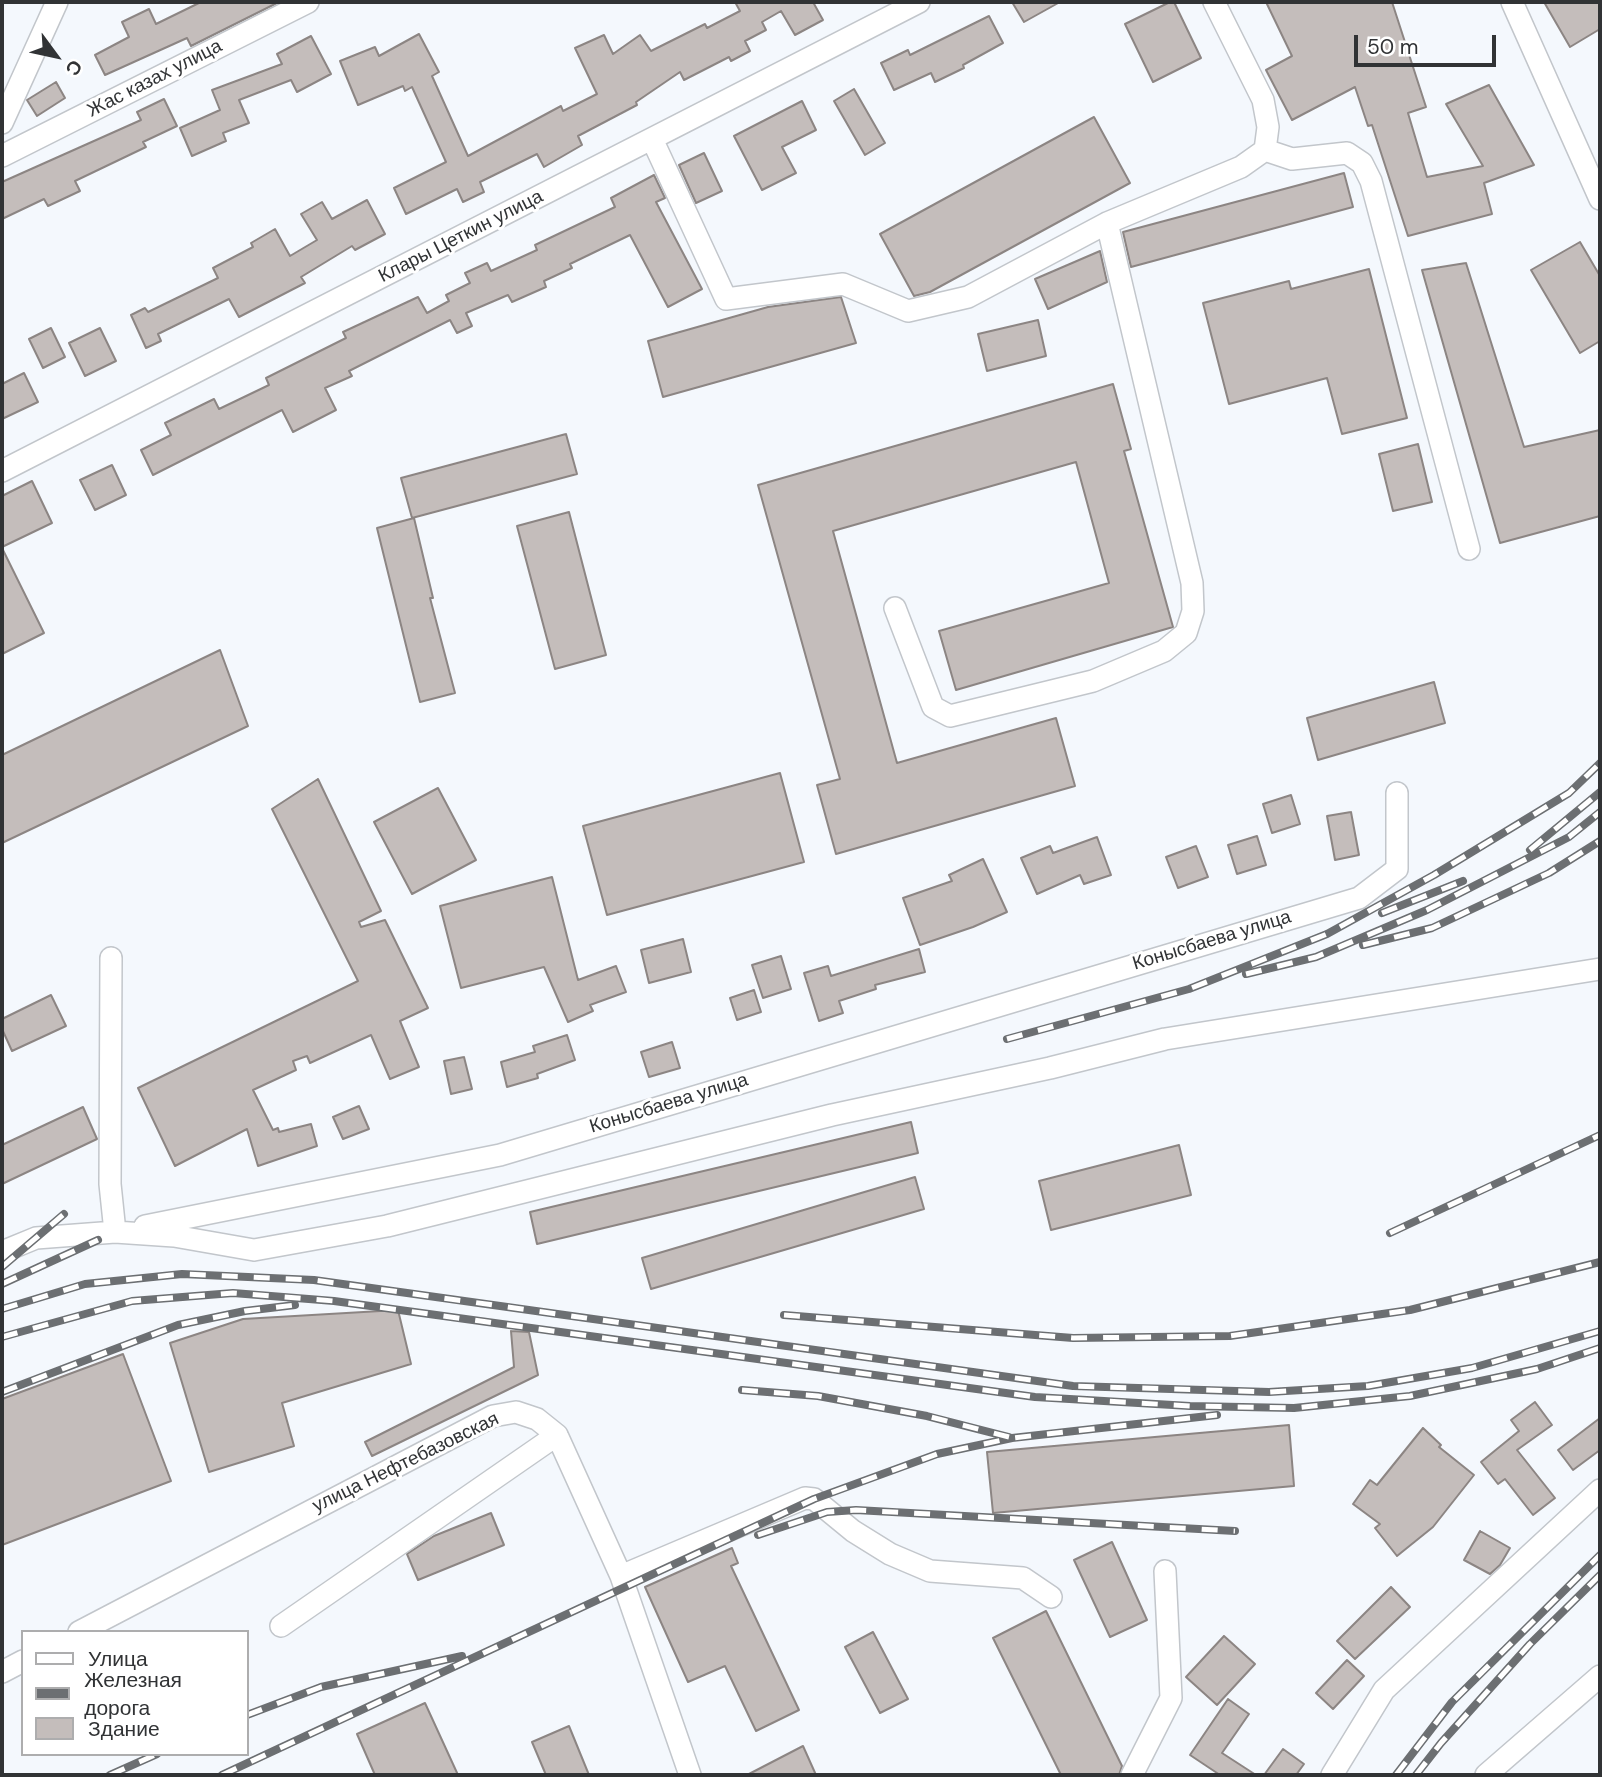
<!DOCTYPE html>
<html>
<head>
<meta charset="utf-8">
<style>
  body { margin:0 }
  #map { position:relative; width:1602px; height:1777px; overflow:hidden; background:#f4f8fd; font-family:"DM Sans",sans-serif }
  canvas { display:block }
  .frame { position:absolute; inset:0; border:4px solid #313335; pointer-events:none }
  .legend { position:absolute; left:21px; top:1630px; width:228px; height:126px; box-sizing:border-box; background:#fff; border:2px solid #adadae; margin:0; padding:9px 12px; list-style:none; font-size:21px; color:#313335 }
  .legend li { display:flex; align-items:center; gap:14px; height:35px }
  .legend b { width:35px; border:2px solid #adadae }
  .north { position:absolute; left:21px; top:21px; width:70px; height:70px; -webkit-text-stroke:5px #fff; paint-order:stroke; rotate:123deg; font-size:19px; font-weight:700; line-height:28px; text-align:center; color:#313335 }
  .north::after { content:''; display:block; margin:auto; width:24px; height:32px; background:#313335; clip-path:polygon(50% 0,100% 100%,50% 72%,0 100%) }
  .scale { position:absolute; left:1354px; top:35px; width:142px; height:32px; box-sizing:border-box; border:4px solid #313335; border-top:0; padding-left:9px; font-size:21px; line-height:24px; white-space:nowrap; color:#313335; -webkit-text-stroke:5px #fff; paint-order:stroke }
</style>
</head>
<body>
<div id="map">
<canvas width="1602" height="1777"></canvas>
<div class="frame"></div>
<ul class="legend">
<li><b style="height:9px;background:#fff"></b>Улица</li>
<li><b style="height:9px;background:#6c6f72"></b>Железная дорога</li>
<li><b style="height:19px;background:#c4bdbb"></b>Здание</li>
</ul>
<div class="north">С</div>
<div class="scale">50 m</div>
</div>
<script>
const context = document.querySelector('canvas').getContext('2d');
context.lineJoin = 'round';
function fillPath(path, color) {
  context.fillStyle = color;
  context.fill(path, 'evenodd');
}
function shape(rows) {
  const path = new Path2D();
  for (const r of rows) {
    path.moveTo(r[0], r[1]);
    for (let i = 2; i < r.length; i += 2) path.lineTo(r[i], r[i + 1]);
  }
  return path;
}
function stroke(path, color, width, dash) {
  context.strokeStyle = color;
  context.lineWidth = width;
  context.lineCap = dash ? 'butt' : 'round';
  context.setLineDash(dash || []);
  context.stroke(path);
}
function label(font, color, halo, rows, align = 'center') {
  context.font = font + ' "DM Sans",sans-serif';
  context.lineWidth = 6;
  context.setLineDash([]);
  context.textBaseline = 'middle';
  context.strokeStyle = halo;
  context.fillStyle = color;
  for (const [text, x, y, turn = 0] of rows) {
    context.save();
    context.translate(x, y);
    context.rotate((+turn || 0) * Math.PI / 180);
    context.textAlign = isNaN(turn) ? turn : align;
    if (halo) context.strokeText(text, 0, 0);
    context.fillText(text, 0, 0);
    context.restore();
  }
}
const building = shape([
  [201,2,279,2,191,46,187,38,105,75,95,55,129,37,122,22,149,9,156,24,201,2],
  [735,2,813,2,823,20,795,35,781,11,762,22,766,30,745,41,750,51,731,61,729,57,684,80,680,72,636,102,637,105,578,136,582,145,544,167,537,154,480,182,484,192,463,202,457,189,406,214,394,188,446,162,412,87,405,91,403,86,358,105,340,61,375,47,379,56,419,34,439,72,432,76,468,156,561,106,563,111,597,94,575,48,604,35,613,54,640,35,651,51,705,24,707,28,740,11,735,2],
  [1012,2,1060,2,1024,22,1012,2],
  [1170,2,1174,2,1201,58,1153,82,1125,24,1170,2],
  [1266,2,1392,2,1426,107,1408,113,1427,177,1483,166,1446,104,1489,85,1534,165,1484,183,1492,214,1408,236,1372,125,1368,126,1355,87,1292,120,1266,70,1292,56,1266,2],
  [1544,2,1600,2,1600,29,1570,47,1544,2],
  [989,16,1003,43,963,65,964,68,935,82,931,73,894,90,881,63,908,50,910,55,989,16],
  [311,36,331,74,297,92,291,80,239,100,249,123,223,133,226,141,192,156,180,128,220,110,212,90,282,64,277,54,311,36],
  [56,82,65,98,37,116,27,100,56,82],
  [854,89,885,143,865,155,834,101,854,89],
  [164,99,177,126,143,142,146,147,75,181,80,191,48,206,44,199,2,219,2,182,141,120,137,112,164,99],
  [802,101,816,130,782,147,796,173,762,190,734,136,802,101],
  [1094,117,1130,183,930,292,914,296,880,234,1094,117],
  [704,153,722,191,696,203,679,165,704,153],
  [1344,173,1353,207,1131,267,1123,232,1344,173],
  [654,175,665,198,656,202,702,289,668,307,630,235,570,264,572,268,544,281,546,287,512,302,508,295,466,313,472,326,457,333,450,320,349,371,352,376,325,388,336,410,293,432,282,410,153,475,141,450,171,435,165,423,214,399,219,409,269,385,266,378,346,338,343,332,418,297,427,313,449,301,446,295,470,283,465,273,487,263,491,271,537,250,535,245,615,207,611,198,654,175],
  [367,200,385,234,355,250,352,246,301,277,305,283,239,317,229,299,158,334,161,341,146,348,131,315,145,308,148,312,218,278,213,268,253,247,251,243,275,229,290,256,317,240,301,214,322,202,332,219,367,200],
  [1580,242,1600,276,1600,341,1580,353,1531,270,1580,242],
  [1100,251,1107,282,1048,309,1035,279,1100,251],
  [1466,263,1524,447,1600,430,1600,516,1500,543,1422,270,1466,263],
  [1369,269,1407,418,1342,434,1327,378,1229,404,1203,303,1289,281,1291,289,1369,269],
  [841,297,856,343,663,397,648,341,768,307,841,297],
  [1038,320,1046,356,987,371,978,334,1038,320],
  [51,328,65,357,43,368,29,339,51,328],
  [100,328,116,361,85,376,69,343,100,328],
  [24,373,38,402,2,419,2,384,24,373],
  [1113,384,1131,449,1124,451,1173,627,956,690,939,631,1109,583,1076,462,833,531,897,763,1056,718,1075,786,836,854,817,785,840,779,758,485,1113,384],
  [566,434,577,474,412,518,401,478,566,434],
  [1418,444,1432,502,1393,511,1379,454,1418,444],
  [112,465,126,495,95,510,80,480,112,465],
  [32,481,52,523,2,547,2,496,32,481],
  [569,512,606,655,555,669,517,526,569,512],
  [414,518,433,598,430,598,455,693,420,702,377,528,414,518],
  [2,548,44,633,2,654,2,548],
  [220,650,248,726,2,843,2,755,220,650],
  [1434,682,1445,723,1318,760,1307,718,1434,682],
  [780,773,804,862,607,915,583,826,780,773],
  [318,779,381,911,359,922,361,927,385,920,428,1008,400,1021,419,1067,390,1079,371,1035,310,1063,307,1056,293,1061,296,1070,253,1090,273,1130,278,1128,279,1132,311,1124,317,1146,258,1166,247,1129,175,1166,138,1088,358,981,272,809,318,779],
  [438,788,476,860,412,894,374,822,438,788],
  [1291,795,1300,824,1272,833,1263,804,1291,795],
  [1351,812,1359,855,1335,860,1327,816,1351,812],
  [1257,836,1266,865,1237,874,1228,845,1257,836],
  [1097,837,1111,875,1084,884,1080,875,1037,894,1021,858,1050,846,1053,853,1097,837],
  [1196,846,1208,877,1178,888,1166,857,1196,846],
  [983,859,1007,912,973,927,920,945,903,898,952,881,949,875,983,859],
  [552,877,578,980,616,966,626,992,590,1005,593,1011,568,1022,544,967,461,988,440,906,552,877],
  [683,939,691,972,649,983,641,950,683,939],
  [919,949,925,972,875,985,876,989,839,1001,843,1013,819,1021,804,973,828,966,831,976,919,949],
  [781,956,791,989,763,998,752,965,781,956],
  [754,990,761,1012,737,1020,730,998,754,990],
  [51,995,66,1026,12,1051,2,1029,2,1019,51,995],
  [567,1035,575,1060,537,1074,538,1078,507,1087,501,1062,535,1052,533,1046,567,1035],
  [672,1042,680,1068,649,1077,641,1052,672,1042],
  [464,1057,472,1089,451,1094,444,1061,464,1057],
  [359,1106,369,1129,343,1139,333,1117,359,1106],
  [83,1107,97,1139,2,1184,2,1145,83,1107],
  [911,1122,918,1153,537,1244,530,1212,911,1122],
  [1179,1145,1191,1195,1051,1230,1039,1181,1179,1145],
  [915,1177,924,1209,651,1289,642,1258,915,1177],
  [398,1310,411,1364,282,1403,294,1446,209,1472,170,1343,243,1319,398,1310],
  [511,1331,529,1332,538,1375,372,1456,365,1442,514,1367,511,1331],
  [123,1354,171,1481,2,1545,2,1399,123,1354],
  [1535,1402,1552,1425,1517,1450,1555,1498,1533,1515,1505,1479,1498,1484,1481,1462,1519,1431,1511,1420,1535,1402],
  [1600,1418,1600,1450,1573,1470,1558,1450,1600,1418],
  [1289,1425,1294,1486,993,1513,987,1452,1289,1425],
  [1423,1428,1441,1445,1439,1447,1474,1475,1433,1527,1397,1556,1375,1528,1380,1524,1353,1504,1370,1480,1377,1485,1423,1428],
  [491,1513,504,1545,418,1580,407,1554,434,1536,491,1513],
  [1480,1531,1510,1548,1500,1565,1490,1574,1464,1560,1480,1531],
  [1112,1542,1147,1620,1110,1637,1074,1560,1112,1542],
  [732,1548,738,1563,731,1566,799,1710,756,1731,725,1666,688,1682,645,1587,732,1548],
  [1391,1587,1410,1607,1355,1659,1337,1641,1391,1587],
  [1046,1611,1122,1766,1119,1775,1061,1775,993,1638,1046,1611],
  [873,1632,908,1699,880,1713,845,1647,873,1632],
  [1224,1636,1255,1664,1217,1705,1186,1677,1224,1636],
  [1347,1660,1364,1676,1333,1709,1316,1693,1347,1660],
  [1228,1699,1249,1714,1222,1753,1256,1775,1220,1775,1190,1755,1228,1699],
  [425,1703,458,1775,375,1775,357,1734,425,1703],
  [569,1726,589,1775,546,1775,532,1742,569,1726],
  [803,1746,816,1775,747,1775,803,1746],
  [1283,1749,1304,1764,1296,1775,1264,1775,1283,1749]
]);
fillPath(building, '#c4bdbb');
stroke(building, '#8c8583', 2);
const minor = shape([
  [1512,2,1600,199],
  [2,123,57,2],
  [652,139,726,299,843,284,908,311,968,297,1107,223,1241,167,1265,150,1268,127,1263,100,1214,2],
  [1265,150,1292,159,1347,153,1362,163,1371,181,1469,549],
  [2,156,308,2],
  [2,471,919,2],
  [895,608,933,707,950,716,1093,681,1164,651,1186,633,1193,611,1192,583,1107,223],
  [111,958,110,1184,115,1232],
  [145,1226,500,1155,1359,898,1397,869,1397,793],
  [2,1252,36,1238,115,1232,174,1236,254,1250,387,1226,832,1115,1050,1068,1165,1039,1600,969],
  [621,1576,805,1498,814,1499,853,1531,890,1554,930,1571,1023,1578,1051,1597],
  [281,1626,557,1435],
  [79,1632,493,1416,516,1412,537,1419,557,1435,621,1576,690,1775],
  [2,1672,23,1661],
  [1132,1775,1171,1698,1165,1571],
  [1332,1775,1384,1690,1600,1490],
  [1486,1775,1600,1676]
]);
stroke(minor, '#c2c6cb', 24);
stroke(minor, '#fff', 21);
const rail = shape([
  [1530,850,1600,792],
  [1382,913,1463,881],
  [1363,945,1432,928,1549,873,1600,841],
  [1246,974,1316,957,1427,910,1569,837,1600,812],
  [1007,1039,1189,989,1327,934,1434,875,1569,793,1600,763],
  [1390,1233,1600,1135],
  [2,1267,64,1214],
  [2,1284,98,1240],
  [2,1309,85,1284,182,1274,314,1280,1073,1386,1269,1392,1368,1386,1472,1368,1600,1331],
  [784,1315,1073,1338,1230,1336,1410,1310,1600,1262],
  [2,1337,132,1301,233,1293,334,1301,1035,1397,1190,1406,1294,1408,1410,1396,1537,1369,1600,1348],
  [742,1390,818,1396,927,1416,1009,1437],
  [2,1392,178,1325,245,1311,295,1305],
  [758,1535,827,1512,856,1510,1235,1531],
  [247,1715,321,1687,462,1656],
  [110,1775,157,1754],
  [222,1775,814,1499,937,1454,1012,1438,1217,1415],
  [1396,1775,1452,1702,1600,1555],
  [1416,1775,1441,1743,1530,1644,1600,1575]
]);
stroke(rail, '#6c6f72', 8);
stroke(rail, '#fff', 5, [16]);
label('19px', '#313335', '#fff', [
  ["Жас казах улица",155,79,-27],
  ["Клары Цеткин улица",461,237,-27],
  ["Конысбаева улица",1212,941,-17],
  ["Конысбаева улица",669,1104,-17],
  ["улица Нефтебазовская",406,1463,-26]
]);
</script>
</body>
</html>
